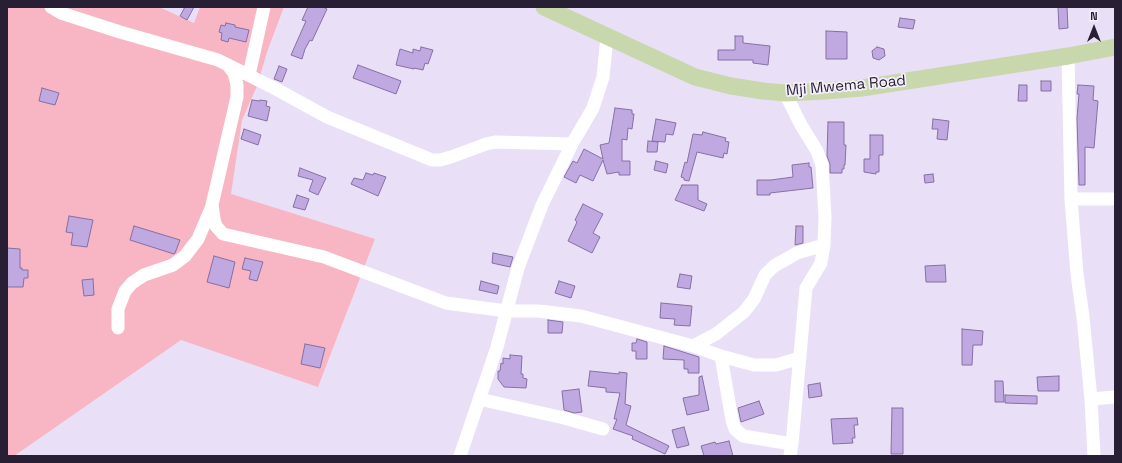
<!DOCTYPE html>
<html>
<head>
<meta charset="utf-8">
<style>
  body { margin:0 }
  #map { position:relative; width:1122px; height:463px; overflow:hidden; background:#e9e0f7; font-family:"Space Grotesk",sans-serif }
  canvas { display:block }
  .frame { position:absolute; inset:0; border:8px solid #281f34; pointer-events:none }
  .north { position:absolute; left:1074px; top:8px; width:40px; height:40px; -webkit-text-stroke:3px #f4effb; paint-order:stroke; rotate:0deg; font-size:11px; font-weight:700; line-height:16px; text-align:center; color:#281f34 }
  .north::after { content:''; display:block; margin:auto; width:14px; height:18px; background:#281f34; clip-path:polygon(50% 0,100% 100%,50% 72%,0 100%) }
</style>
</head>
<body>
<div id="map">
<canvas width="1122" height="463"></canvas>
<div class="frame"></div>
<div class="north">N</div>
</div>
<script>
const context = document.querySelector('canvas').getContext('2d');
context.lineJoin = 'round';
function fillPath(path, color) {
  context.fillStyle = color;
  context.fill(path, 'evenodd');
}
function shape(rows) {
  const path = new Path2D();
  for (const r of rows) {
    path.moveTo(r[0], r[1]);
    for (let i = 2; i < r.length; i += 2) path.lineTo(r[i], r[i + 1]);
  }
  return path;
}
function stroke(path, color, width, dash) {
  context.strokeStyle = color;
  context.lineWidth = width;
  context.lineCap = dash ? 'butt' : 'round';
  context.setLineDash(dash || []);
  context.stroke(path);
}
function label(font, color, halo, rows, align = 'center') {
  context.font = font + ' "Space Grotesk",sans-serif';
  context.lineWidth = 3.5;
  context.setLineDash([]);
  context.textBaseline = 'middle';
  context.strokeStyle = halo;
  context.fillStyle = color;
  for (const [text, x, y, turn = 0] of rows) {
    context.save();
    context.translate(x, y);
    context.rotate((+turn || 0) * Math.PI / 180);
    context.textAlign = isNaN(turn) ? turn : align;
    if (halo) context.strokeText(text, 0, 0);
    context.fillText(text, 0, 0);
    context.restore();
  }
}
fillPath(shape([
  [7,7,159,7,194,23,200,7,284,7,268,49,257,86,242,120,231,194,375,239,318,387,181,340,14,456,7,456]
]), '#f8b5c4');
const building = shape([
  [185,7,194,7,187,20,180,16,185,7],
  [308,7,323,7,327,9,312,41,310,40,305,49,302,59,291,55,306,21,302,20,308,7],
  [1058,7,1067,7,1068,28,1059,29,1058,7],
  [900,18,915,20,913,29,898,27,900,18],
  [226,23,235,25,235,27,249,30,246,42,229,38,228,42,221,40,222,33,219,32,221,25,225,26,226,23],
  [826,31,847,32,847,59,826,59,826,31],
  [735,36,743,36,743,43,770,46,768,65,753,63,753,60,718,60,718,50,735,50,735,36],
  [421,47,433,50,428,64,425,63,423,70,414,68,414,69,396,65,400,49,413,53,413,49,420,51,421,47],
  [877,47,884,49,885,56,879,60,873,58,872,51,877,47],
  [358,65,401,81,396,94,353,78,358,65],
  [279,66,287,69,282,82,274,79,279,66],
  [1041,81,1051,81,1051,91,1041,91,1041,81],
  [1019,85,1027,85,1027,101,1018,101,1019,85],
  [1078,85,1094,86,1093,100,1098,101,1094,148,1085,147,1085,185,1079,185,1077,118,1079,94,1077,94,1078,85],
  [42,88,59,93,55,105,39,101,42,88],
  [252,100,260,101,260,100,267,101,266,106,270,107,267,121,248,116,252,100],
  [615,108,632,110,632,114,634,114,632,129,628,128,627,140,622,139,622,161,630,161,630,175,619,175,619,172,607,174,603,160,593,181,580,175,576,183,564,177,573,161,577,163,584,149,603,159,600,145,609,143,615,108],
  [656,119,676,123,673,135,666,134,665,142,652,141,656,119],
  [933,119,949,121,947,140,937,139,938,129,932,129,933,119],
  [828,122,844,122,844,145,846,145,845,165,844,165,844,169,842,169,842,173,830,173,830,164,827,156,828,122],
  [244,129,261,135,258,145,241,139,244,129],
  [703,132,726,138,725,141,729,142,727,154,724,153,723,158,697,152,689,181,684,180,684,178,681,177,685,162,687,163,693,134,702,135,703,132],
  [870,135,883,135,883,155,879,155,879,172,876,172,876,174,864,172,864,159,870,159,870,135],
  [648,141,658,142,657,152,647,152,648,141],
  [656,161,668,164,666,173,654,170,656,161],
  [809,163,809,167,811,167,813,188,770,193,770,195,757,195,757,180,771,180,793,177,792,165,809,163],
  [300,168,326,178,318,195,309,191,313,180,298,176,300,168],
  [366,173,373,175,374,173,386,177,378,196,351,184,354,178,363,180,366,173],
  [933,174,934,182,925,183,924,175,933,174],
  [682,185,698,185,698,200,707,204,704,211,675,200,682,185],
  [297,195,309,199,305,210,293,207,297,195],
  [583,204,603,214,593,233,600,237,592,253,568,241,577,222,575,220,583,204],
  [69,216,93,220,87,247,71,245,73,233,66,232,69,216],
  [134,226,180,240,175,253,174,254,130,240,134,226],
  [796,226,803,226,803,243,795,245,796,226],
  [7,248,20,249,20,268,22,268,22,270,28,270,28,278,24,278,23,287,7,287,7,248],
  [493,253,513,257,510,267,492,263,493,253],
  [214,256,235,262,229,288,207,282,214,256],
  [245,258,263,262,257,281,249,279,251,271,242,269,245,258],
  [945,265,946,282,926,282,925,266,945,265],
  [680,274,692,276,690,289,677,287,680,274],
  [93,279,94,295,84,296,82,280,93,279],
  [481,281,499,286,497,294,479,290,481,281],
  [559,281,575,286,571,298,555,293,559,281],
  [661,303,692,306,690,326,674,325,675,319,660,318,661,303],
  [548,320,563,322,562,333,548,333,548,320],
  [962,329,983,331,982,345,973,345,972,365,962,365,962,329],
  [637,339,647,342,647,359,636,359,636,351,632,351,632,343,636,343,637,339],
  [305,344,325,348,320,368,301,364,305,344],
  [664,346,699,357,699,373,688,373,688,369,684,369,684,360,663,359,664,346],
  [510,355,522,356,521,374,523,374,523,378,527,379,526,388,504,387,498,379,498,371,500,371,501,363,503,364,503,358,510,359,510,355],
  [590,371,619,374,619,372,627,373,625,404,631,406,626,425,669,446,665,454,632,439,633,436,613,429,617,419,614,419,620,393,606,392,606,388,588,386,590,371],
  [702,376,709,410,687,415,683,398,699,395,699,377,702,376],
  [1059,376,1059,391,1038,391,1037,377,1059,376],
  [995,381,1003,381,1004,402,995,402,995,381],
  [820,383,822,396,809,398,808,385,820,383],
  [579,389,582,412,574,413,564,410,562,391,579,389],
  [1005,395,1037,396,1037,404,1005,403,1005,395],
  [759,401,764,414,741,422,738,408,759,401],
  [892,408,903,408,903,454,891,454,892,408],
  [857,418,858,425,854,425,855,438,852,438,853,443,833,444,831,419,857,418],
  [684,427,689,445,677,448,672,430,684,427],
  [729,441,733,456,704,456,701,446,715,442,716,444,729,441]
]);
fillPath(building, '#c0a9e1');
stroke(building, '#866fa4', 1);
stroke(shape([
  [51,7,61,13,120,32,218,60,276,89,327,117,432,160,440,160,451,157,486,144,495,142,572,144],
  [1068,56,1071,199,1077,274,1083,317,1091,399,1094,456],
  [228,65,234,73,237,85,237,97,212,205,214,219,216,226,223,234,324,257,446,303,506,311,538,311,581,316,693,346,721,356,754,365,776,365,800,358],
  [249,75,264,7],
  [785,93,801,125,817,151,822,165,825,217,824,245,821,263,806,288,792,444,790,456],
  [1071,199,1115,199],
  [118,328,118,309,125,291,132,283,144,275,173,265,185,256,198,239,212,206],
  [693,346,716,334,744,312,754,299,765,275,774,266,797,253,824,245],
  [721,356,732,420,735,429,743,436,792,444],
  [479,399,564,418,603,429],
  [1091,399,1115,397],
  [460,456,497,347,518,268,542,205,572,144,593,108,603,77,607,37]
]), '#fff', 13);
stroke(shape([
  [544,7,695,77,731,86,763,91,785,93,825,91,862,88,1068,56,1115,47]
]), '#c9d7ac', 17);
label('15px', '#281f34', '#f4effb', [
  ["Mji Mwema Road",846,86,-5]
]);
</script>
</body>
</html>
